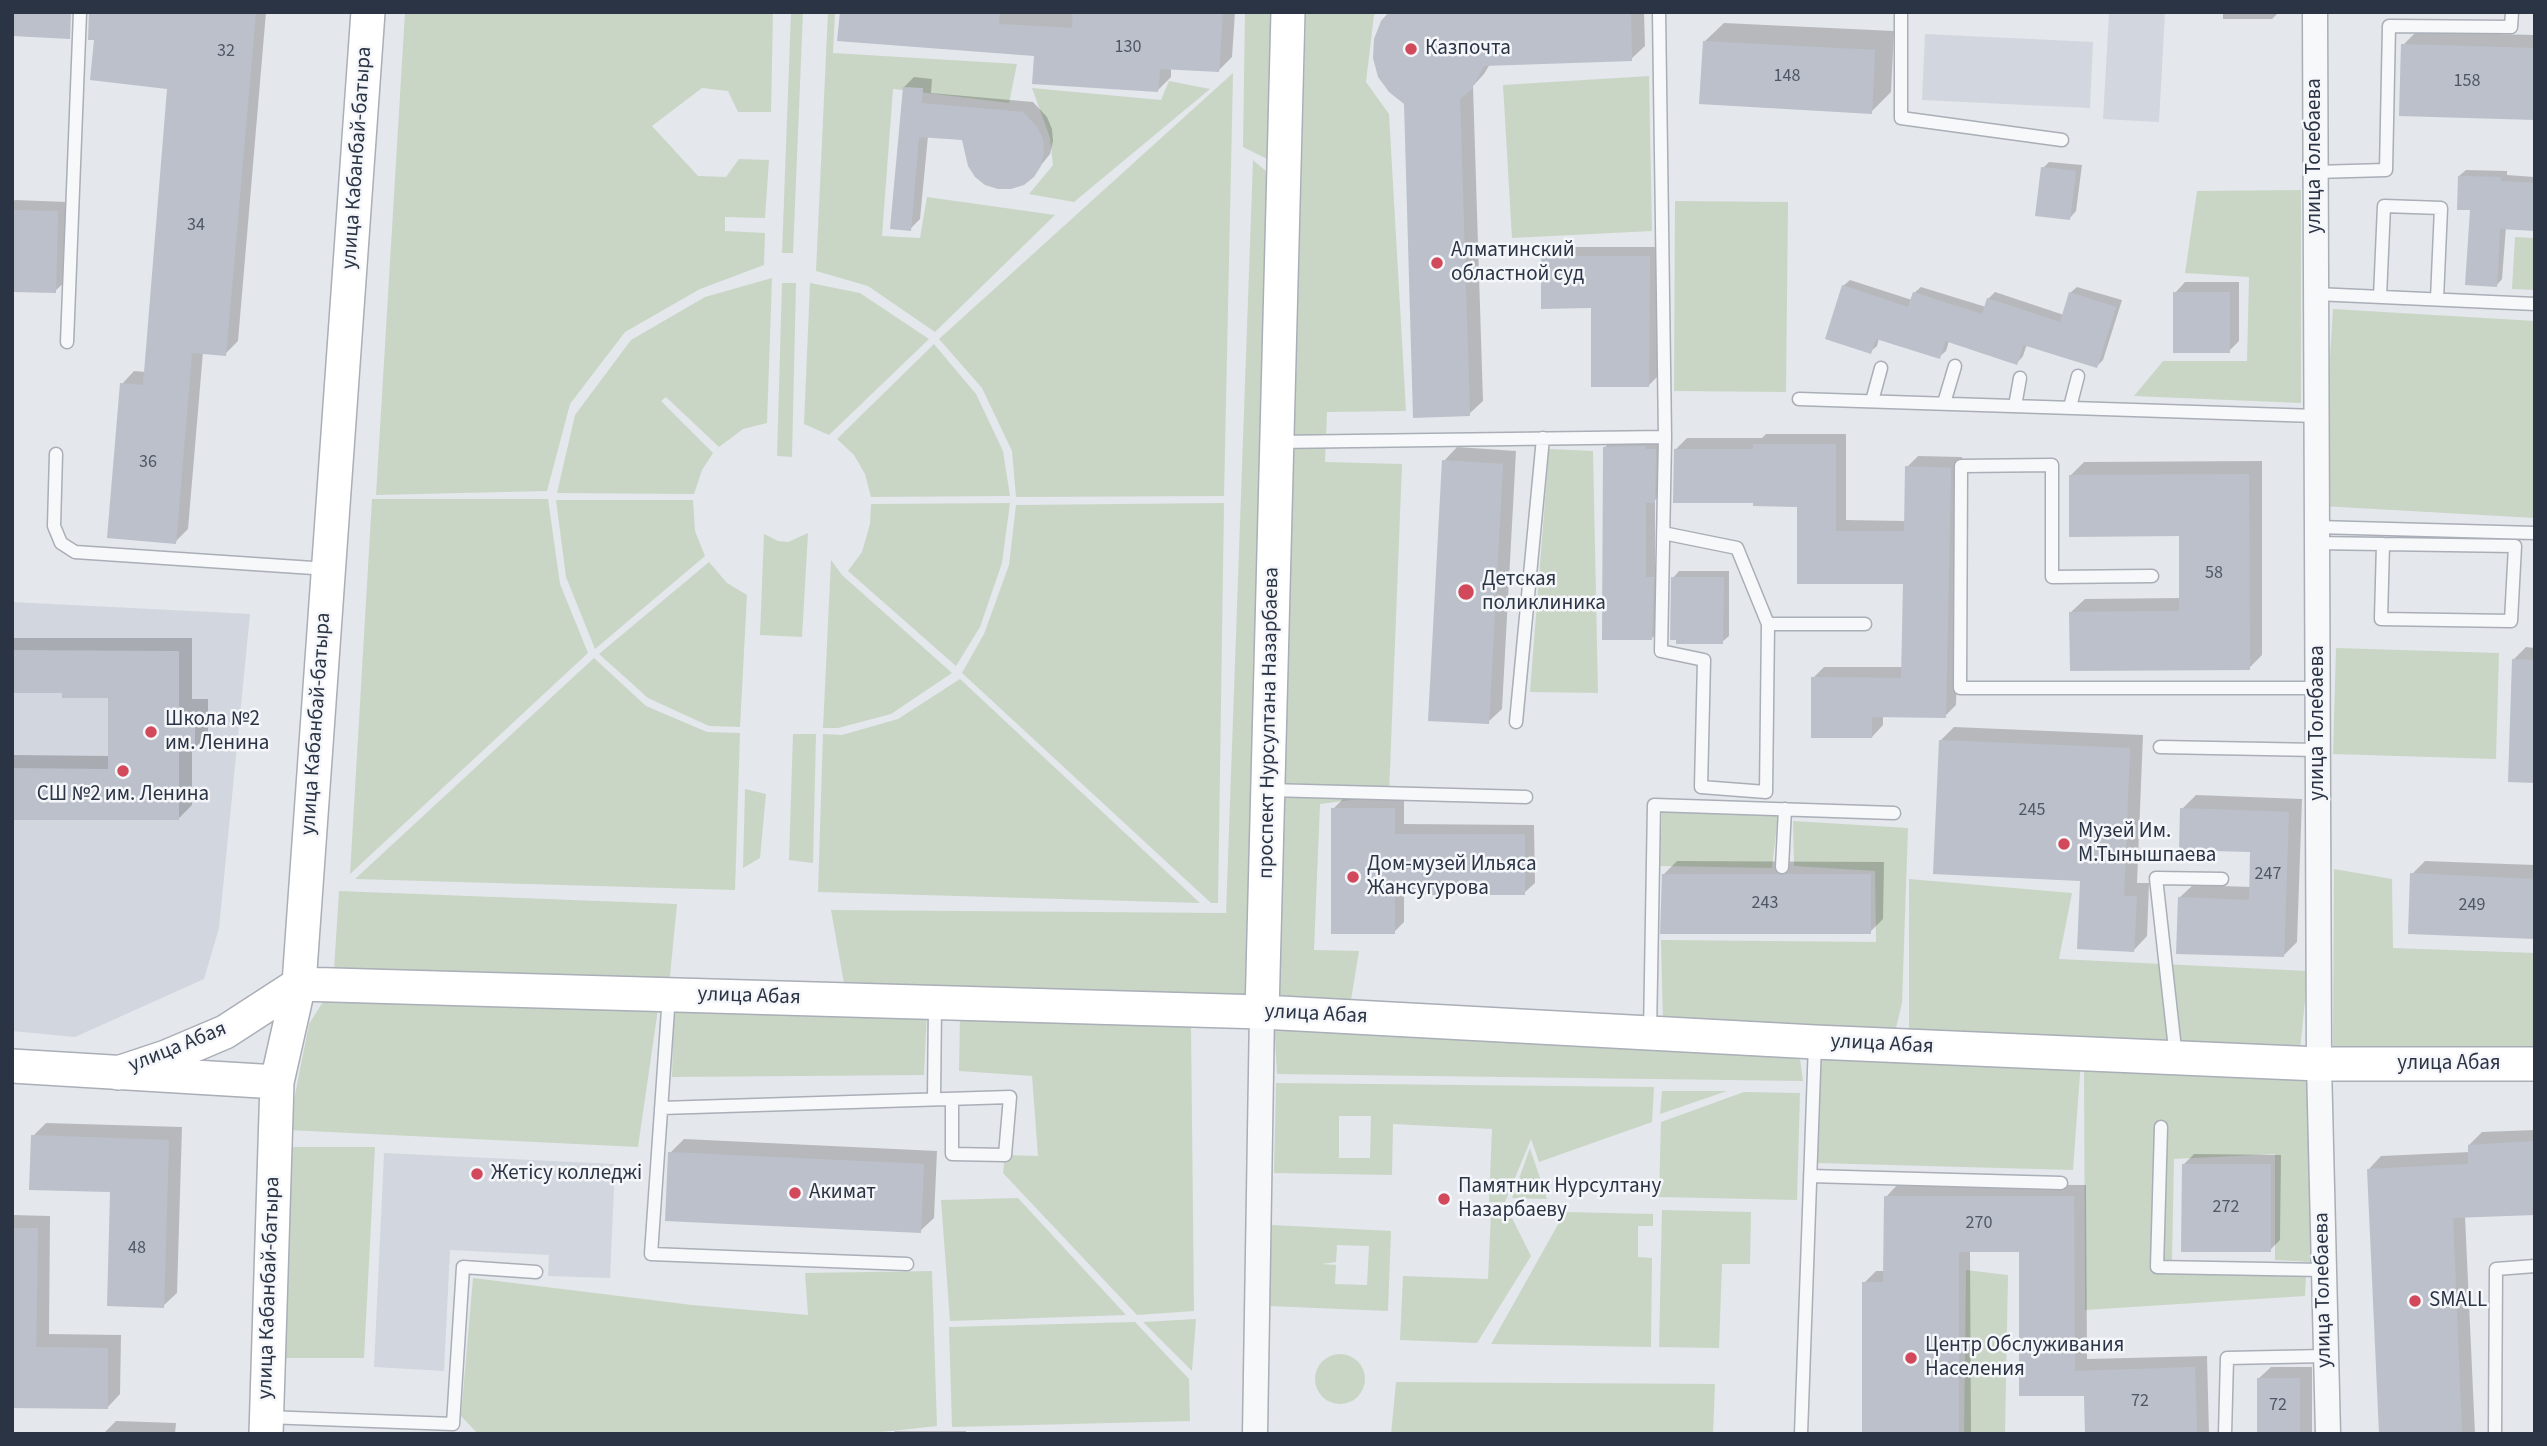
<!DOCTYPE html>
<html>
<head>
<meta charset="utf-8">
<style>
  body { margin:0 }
  #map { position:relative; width:2547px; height:1446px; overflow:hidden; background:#e4e7ec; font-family:"Source Sans 3",sans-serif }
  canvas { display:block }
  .frame { position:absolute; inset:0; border:14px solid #2b3445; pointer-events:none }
</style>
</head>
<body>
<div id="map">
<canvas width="2547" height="1446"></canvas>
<div class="frame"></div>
</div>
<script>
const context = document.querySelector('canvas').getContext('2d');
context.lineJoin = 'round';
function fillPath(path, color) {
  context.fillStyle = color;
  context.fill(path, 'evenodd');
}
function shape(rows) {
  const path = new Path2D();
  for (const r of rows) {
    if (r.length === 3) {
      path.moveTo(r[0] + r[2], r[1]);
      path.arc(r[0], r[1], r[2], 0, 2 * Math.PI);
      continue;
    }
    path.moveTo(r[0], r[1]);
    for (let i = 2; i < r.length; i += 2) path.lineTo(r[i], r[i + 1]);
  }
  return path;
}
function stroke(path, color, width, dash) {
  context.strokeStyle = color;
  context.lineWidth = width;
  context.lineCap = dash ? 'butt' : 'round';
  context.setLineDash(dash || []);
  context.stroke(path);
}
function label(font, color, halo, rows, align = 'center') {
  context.font = font + ' "Source Sans 3",sans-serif';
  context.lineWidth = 5;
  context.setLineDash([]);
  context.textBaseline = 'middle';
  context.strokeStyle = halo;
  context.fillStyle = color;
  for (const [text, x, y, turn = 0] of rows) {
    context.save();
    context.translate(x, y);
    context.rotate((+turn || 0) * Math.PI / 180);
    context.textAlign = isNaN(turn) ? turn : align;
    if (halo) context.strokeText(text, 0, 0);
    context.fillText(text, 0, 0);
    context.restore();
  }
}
fillPath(shape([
  [2085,12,2165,12,2159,122,2103,119,2109,14],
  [1925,34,2093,42,2090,108,1922,100],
  [12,602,250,614,219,928,204,979,75,1037,12,1031],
  [384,1153,615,1164,610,1278,548,1276,549,1255,450,1250,444,1371,374,1367]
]), '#d2d6de');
fillPath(shape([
  [405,12,773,12,771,112,738,112,728,91,702,88,652,126,698,176,726,177,739,159,769,160,765,218,725,217,725,231,765,233,764,265,700,289,625,332,570,404,547,491,376,495],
  [791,12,803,12,793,253,782,253],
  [828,12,835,12,833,53,1017,64,1009,103,893,89,882,236,920,238,927,197,1055,215,935,332,868,286,816,271],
  [1245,12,1279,12,1275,163,1243,147],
  [1306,12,1378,12,1374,15,1366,82,1389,114,1406,411,1327,412,1325,462,1402,464,1389,795,1320,804,1314,950,1359,951,1350,1006,1279,999],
  [1233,73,1224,496,1016,497,1012,451,982,388,939,339],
  [1649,76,1652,231,1512,238,1503,85],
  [1169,81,1210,89,1074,202,1029,194,1053,165,1050,138,1032,88,1161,100],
  [1253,160,1274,178,1247,1001,845,989,831,910,1226,913],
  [2301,190,2301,403,2134,396,2163,361,2247,361,2249,277,2185,273,2197,191],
  [1675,201,1788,202,1786,392,1674,391],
  [2515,237,2535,238,2535,290,2512,289],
  [772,278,767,423,743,429,719,447,666,397,661,401,713,453,702,470,694,494,557,493,575,415,631,340,705,297],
  [782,283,796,283,792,457,777,456],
  [810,283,860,293,929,339,829,435,804,424],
  [2333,309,2535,321,2535,518,2321,506],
  [934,344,976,394,1003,451,1010,496,871,497,865,474,854,455,837,439],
  [1549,449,1593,451,1598,693,1530,692],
  [372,499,548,499,560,584,588,653,350,874],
  [556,500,693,500,695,531,705,556,595,649,566,577],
  [1010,503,1002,563,980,627,956,666,848,571,862,552,870,524,871,504],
  [1224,503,1218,903,1211,903,962,673,984,634,1009,565,1016,505],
  [808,533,802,637,760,635,764,534,778,541,788,542],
  [831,560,842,575,952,673,891,714,838,728,823,728],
  [709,562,727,583,747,595,740,727,709,726,648,698,599,654],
  [2336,648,2499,653,2496,759,2333,754],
  [594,658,646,706,707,732,740,733,735,890,355,879],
  [960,679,1200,903,818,892,823,734,842,735,898,719],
  [793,734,816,734,813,863,789,860],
  [745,789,766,794,760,858,743,868],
  [1662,811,1778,816,1772,868,1660,866],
  [1793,821,1908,828,1902,1003,1894,1036,1663,1024,1661,940,1876,942,1875,871,1794,866],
  [2334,869,2392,879,2393,948,2535,953,2535,1052,2333,1051],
  [1909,879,2072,893,2059,959,2308,971,2300,1050,1909,1033],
  [339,891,677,904,669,986,334,970],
  [326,997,658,1009,638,1147,288,1130,309,1024],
  [674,1003,927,1011,924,1075,672,1077],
  [960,1016,1191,1027,1194,1311,1137,1315,1003,1173,1005,1155,1038,1156,1032,1076,959,1071],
  [1274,1021,1799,1051,1803,1081,1277,1074],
  [1819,1050,2081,1060,2073,1170,1817,1163],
  [2084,1062,2310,1070,2312,1262,2275,1260,2275,1154,2174,1159,2172,1260,2306,1275,2305,1296,2085,1310],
  [1276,1083,1654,1087,1652,1122,1539,1162,1531,1139,1505,1202,1489,1202,1492,1129,1393,1124,1392,1175,1274,1173],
  [1339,1116,1371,1116,1370,1158,1339,1158],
  [1662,1091,1727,1091,1660,1114],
  [1744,1092,1800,1093,1797,1200,1659,1197,1661,1122],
  [287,1147,375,1147,364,1358,283,1358],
  [1530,1148,1547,1199,1512,1198],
  [1018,1198,1126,1315,950,1321,941,1200],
  [1662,1210,1751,1212,1750,1264,1722,1264,1719,1348,1659,1347],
  [1565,1212,1653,1214,1653,1226,1638,1226,1638,1257,1652,1258,1651,1347,1491,1344],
  [1491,1213,1510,1214,1531,1256,1477,1343,1400,1340,1403,1276,1488,1279],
  [1272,1225,1391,1231,1388,1311,1269,1306],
  [1337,1245,1369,1246,1367,1285,1335,1284,1336,1265,1322,1264,1336,1262],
  [1966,1270,2008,1275,2005,1434,1964,1434],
  [932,1271,937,1426,865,1434,478,1434,461,1416,473,1278,692,1305,808,1315,805,1273],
  [1196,1319,1192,1371,1143,1322],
  [1135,1322,1189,1379,1190,1421,952,1427,949,1327],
  [1340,1379,25],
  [1396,1382,1715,1384,1713,1434,1391,1434]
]), '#c9d6c5');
fillPath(shape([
  [98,12,266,12,238,341,225,354,203,352,188,529,175,542,122,384,134,371,146,372,169,87],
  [841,12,1235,12,1232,57,1219,70,1171,68,1171,77,1158,90,1035,55],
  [1392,12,1644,12,1645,46,1631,59,1490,64,1484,74,1473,86,1483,401,1469,414,1406,103],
  [2223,12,2279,12,2272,19,2223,19],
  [1724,23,1894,31,1891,92,1871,112,1704,42],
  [2416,32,2535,35,2535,118,2403,45],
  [914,77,932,79,931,93,1033,102,1047,117,1052,129,1053,141,1050,154,1033,175,963,139,928,136,920,219,910,229,904,87],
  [2049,162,2082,165,2076,211,2070,218,2043,168],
  [2466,170,2507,171,2507,175,2535,177,2535,229,2506,227,2502,279,2496,286,2472,208,2459,176],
  [15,200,67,202,66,281,55,291,12,290,12,203],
  [1552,247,1659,247,1659,375,1649,385,1593,306,1542,257],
  [1850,280,1912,300,1914,293,1921,287,1986,307,1988,299,1995,292,2064,315,2070,293,2077,287,2122,300,2103,360,2097,366,2027,344,2023,356,2017,363,1949,341,1946,351,1939,357,1879,338,1877,346,1870,352,1843,286],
  [2185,282,2239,282,2239,341,2229,351,2175,293],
  [1766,434,1846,434,1846,520,1906,521,1907,467,1918,456,1962,457,1956,705,1945,716,1883,715,1883,725,1872,737,1813,678,1824,667,1903,667,1905,583,1799,505,1755,501,1675,450,1687,438,1762,438],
  [1615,437,1665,439,1664,491,1655,500,1655,568,1663,568,1662,628,1652,638,1605,447],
  [1457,447,1516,451,1502,709,1488,722,1444,461],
  [2262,461,2262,655,2249,668,2071,612,2085,599,2181,598,2181,534,2071,475,2084,462],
  [1679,571,1729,571,1729,636,1722,642,1673,578],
  [12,638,192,638,192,699,208,699,208,736,192,750,192,805,178,819,12,818,12,755,110,756,110,697,64,692,12,691],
  [2526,647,2535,648,2535,781,2513,660],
  [1954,727,2143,735,2137,883,2149,883,2147,936,2134,950,2082,879,1941,740],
  [2196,795,2302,799,2297,942,2283,956,2179,898,2193,885,2251,887,2252,850,2182,809],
  [1343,799,1404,799,1404,824,1534,825,1535,883,1524,893,1404,893,1404,922,1394,932,1333,809],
  [1677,861,1884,862,1883,919,1870,932,1663,875],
  [2425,861,2535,865,2535,938,2412,874],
  [46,1123,182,1127,177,1293,163,1306,112,1191,33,1136],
  [2535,1130,2535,1213,2465,1216,2475,1434,2381,1434,2369,1169,2381,1156,2470,1152,2469,1145,2482,1132],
  [684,1139,937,1151,934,1218,920,1231,670,1153],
  [2194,1154,2281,1155,2280,1240,2270,1250,2184,1164],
  [1898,1184,2086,1185,2087,1359,2207,1356,2209,1434,2087,1434,2086,1394,2020,1394,2021,1251,1970,1251,1971,1434,1864,1434,1864,1283,1876,1271,1885,1271,1886,1197],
  [12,1215,50,1216,49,1334,121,1335,120,1394,107,1408,12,1406],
  [2271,1367,2312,1367,2312,1434,2258,1434,2258,1379],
  [116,1421,176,1423,175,1434,103,1434],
  [895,1431,966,1431,966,1434,892,1434]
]), '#0003');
fillPath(shape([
  [12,12,71,12,70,39,12,36],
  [89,12,256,12,226,356,192,353,176,544,107,538,120,383,143,385,167,89,90,80,94,40,88,40],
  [840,12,1000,12,999,24,1072,28,1073,12,1223,12,1219,72,1160,69,1158,92,1032,84,1034,56,837,41],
  [1389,12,1631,12,1632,61,1484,66,1471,90,1460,99,1470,416,1413,418,1404,104,1389,92,1378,77,1373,58,1374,39,1381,21],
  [1703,41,1875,50,1872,114,1699,104],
  [2401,44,2535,48,2535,120,2399,116],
  [903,87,923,88,922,103,1023,112,1037,127,1043,139,1044,153,1041,166,1034,177,1024,185,1011,189,998,189,985,185,975,177,968,166,962,140,919,137,911,231,890,229],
  [2041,167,2076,171,2070,220,2035,216],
  [2458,176,2501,177,2501,181,2535,183,2535,231,2500,229,2497,287,2465,285,2470,210,2457,210],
  [12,210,58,211,56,293,12,292],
  [1541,256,1650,256,1649,387,1591,387,1591,308,1541,309],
  [1842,285,1908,307,1913,292,1982,314,1987,298,2060,322,2069,292,2116,307,2097,368,2023,345,2017,365,1945,341,1940,359,1876,339,1871,354,1825,339],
  [2173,292,2230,292,2230,353,2173,353],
  [1753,444,1836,444,1836,531,1904,531,1905,466,1951,468,1946,718,1872,717,1872,738,1811,738,1811,677,1901,678,1903,584,1797,584,1797,507,1753,506,1753,503,1673,503,1674,449,1753,449],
  [1646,446,1646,449,1656,449,1655,503,1646,503,1646,577,1654,577,1652,640,1602,640,1603,447],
  [1442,460,1503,464,1489,724,1428,721],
  [2249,474,2250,670,2070,671,2069,612,2179,611,2179,536,2069,537,2069,475],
  [1671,577,1724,577,1723,644,1676,644,1676,640,1670,640],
  [12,650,179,651,179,712,195,712,195,752,179,752,179,820,12,820,12,768,108,769,108,698,62,698,62,693,12,693],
  [2512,659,2535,660,2535,783,2508,782],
  [1939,740,2130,748,2124,896,2137,896,2134,952,2077,949,2080,881,1933,874],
  [1331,808,1395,808,1395,834,1525,834,1525,895,1395,895,1395,934,1331,934],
  [2180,808,2289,812,2284,957,2176,954,2178,897,2249,900,2250,852,2179,850],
  [2410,873,2535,879,2535,939,2408,934],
  [1662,874,1871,874,1871,934,1660,934],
  [31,1135,169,1140,164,1308,107,1306,110,1192,29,1190],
  [2535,1141,2535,1215,2453,1218,2462,1434,2379,1434,2367,1169,2468,1164,2468,1145],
  [668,1152,924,1164,921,1233,665,1221],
  [2182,1164,2271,1164,2271,1252,2181,1252],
  [1884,1196,2074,1196,2075,1371,2195,1367,2197,1434,2085,1434,2084,1396,2019,1396,2019,1252,1959,1252,1959,1434,1862,1434,1862,1282,1883,1282],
  [12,1228,38,1228,36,1347,108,1348,108,1409,12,1408],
  [2257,1378,2300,1378,2300,1434,2257,1434]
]), '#bbc0ca');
const lane = shape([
  [1659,12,1665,437,1661,651,1704,660,1701,787,1766,792,1768,624,1737,548,1663,533],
  [1901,12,1901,118,2062,140],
  [2315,172,2386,170,2389,26,2511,27,2512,12],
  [2316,294,2535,304],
  [2380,297,2384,206,2441,208,2437,299],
  [67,342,80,12],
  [1799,399,2316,416],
  [1872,401,1881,368],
  [1944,403,1955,366],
  [2015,406,2020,378],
  [2070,407,2078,376],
  [1277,442,1665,437],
  [56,454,54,526,61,543,75,552,328,569],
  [2317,527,2535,533],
  [2314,543,2383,544,2515,546,2511,621,2381,619,2383,544],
  [2152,576,2052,577,2052,465,1961,466,1960,688,2318,688],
  [1768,624,1865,624],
  [1516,722,1543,438],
  [2160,747,2318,750],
  [1269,790,1526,797],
  [1782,867,1785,809],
  [669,995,651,1254,907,1264],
  [1650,1033,1654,805,1894,813],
  [2176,1058,2156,878,2222,879],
  [934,1099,935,1005],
  [661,1108,1010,1097,1005,1155,952,1154,952,1099],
  [2161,1127,2157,1267,2323,1270],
  [1810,1176,2061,1183],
  [266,1417,453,1424,463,1267,536,1272],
  [1801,1434,1815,1043],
  [2225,1434,2227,1358,2326,1356],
  [2495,1434,2496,1269,2535,1266]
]);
const street = shape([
  [2315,12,2319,1064,2328,1434],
  [1255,1434,1262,1012]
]);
const secondary = shape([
  [1262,1012,1288,12],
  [12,1066,277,1082],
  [118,1073,166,1057,225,1032,299,984,1262,1012,1815,1042,2319,1064,2535,1064],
  [266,1434,277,1082,299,984,368,12]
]);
stroke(lane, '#a9aeb7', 15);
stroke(street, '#a9aeb7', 27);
stroke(secondary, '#a9aeb7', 36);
stroke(lane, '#f7f8fa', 12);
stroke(street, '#f7f8fa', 24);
stroke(secondary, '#fff', 33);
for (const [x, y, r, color] of [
  [1411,49,7,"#d1495b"],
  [1437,263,7,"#d1495b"],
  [1466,592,9,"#d1495b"],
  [151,732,7,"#d1495b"],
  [123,771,7,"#d1495b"],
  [2064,844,7,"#d1495b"],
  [1353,877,7,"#d1495b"],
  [477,1174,7,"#d1495b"],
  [795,1193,7,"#d1495b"],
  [1444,1199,7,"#d1495b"],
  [2415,1301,7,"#d1495b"],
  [1911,1358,7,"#d1495b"]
]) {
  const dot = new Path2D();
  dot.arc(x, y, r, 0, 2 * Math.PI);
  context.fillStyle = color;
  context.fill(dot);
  stroke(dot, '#f4f6f9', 2.5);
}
label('18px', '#4f5766', null, [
  ["130",1128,48],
  ["32",226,52],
  ["148",1787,77],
  ["158",2467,82],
  ["34",196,226],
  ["36",148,463],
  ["58",2214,574],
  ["245",2032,811],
  ["247",2268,875],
  ["243",1765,904],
  ["249",2472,906],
  ["272",2226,1208],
  ["270",1979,1224],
  ["48",137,1249],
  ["72",2140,1402],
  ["72",2278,1406]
]);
label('21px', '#2b3445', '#f4f6f9', [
  ["Казпочта",1425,49],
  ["Алматинский",1451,251],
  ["областной суд",1451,275],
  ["Детская",1482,580],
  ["поликлиника",1482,604],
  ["Школа №2",165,720],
  ["им. Ленина",165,744],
  ["СШ №2 им. Ленина",123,795,"center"],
  ["Музей Им.",2078,832],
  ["М.Тынышпаева",2078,856],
  ["Дом-музей Ильяса",1367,865],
  ["Жансугурова",1367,889],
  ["Жетісу колледжі",491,1174],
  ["Памятник Нурсултану",1458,1187],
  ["Назарбаеву",1458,1211],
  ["Акимат",809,1193],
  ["SMALL",2429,1301],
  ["Центр Обслуживания",1925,1346],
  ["Населения",1925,1370]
], 'left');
label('21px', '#2b3445', '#f4f6f9', [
  ["улица Толебаева",2315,156,-90],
  ["улица Кабанбай-батыра",358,158,-86],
  ["проспект Нурсултана Назарбаева",1270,723,-89],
  ["улица Толебаева",2318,723,-90],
  ["улица Кабанбай-батыра",317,724,-86],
  ["улица Абая",749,997,2],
  ["улица Абая",1316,1015,3],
  ["улица Абая",1882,1045,3],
  ["улица Абая",178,1048,-22],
  ["улица Абая",2449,1064],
  ["улица Кабанбай-батыра",270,1288,-88],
  ["улица Толебаева",2324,1290,-91]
]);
</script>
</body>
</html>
